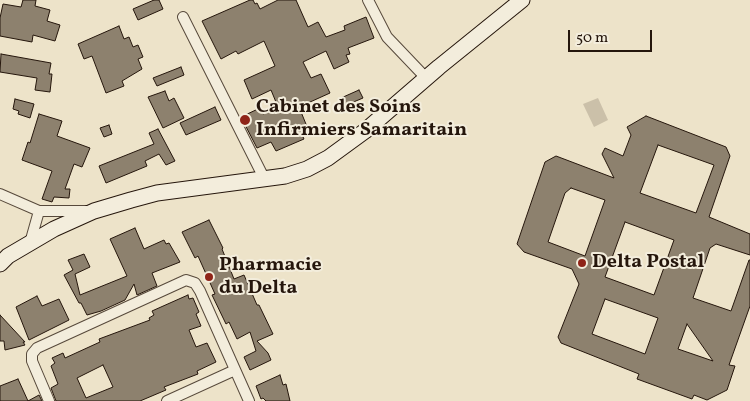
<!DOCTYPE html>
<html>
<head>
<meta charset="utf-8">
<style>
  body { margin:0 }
  #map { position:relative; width:750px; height:401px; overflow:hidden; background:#ede3c9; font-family:Vollkorn,serif }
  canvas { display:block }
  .scale { position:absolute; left:568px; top:30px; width:84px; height:22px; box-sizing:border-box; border:2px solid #25160c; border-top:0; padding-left:6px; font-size:15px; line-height:18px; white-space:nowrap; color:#25160c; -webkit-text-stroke:4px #f3eddc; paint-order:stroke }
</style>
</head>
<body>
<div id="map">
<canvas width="750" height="401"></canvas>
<div class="scale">50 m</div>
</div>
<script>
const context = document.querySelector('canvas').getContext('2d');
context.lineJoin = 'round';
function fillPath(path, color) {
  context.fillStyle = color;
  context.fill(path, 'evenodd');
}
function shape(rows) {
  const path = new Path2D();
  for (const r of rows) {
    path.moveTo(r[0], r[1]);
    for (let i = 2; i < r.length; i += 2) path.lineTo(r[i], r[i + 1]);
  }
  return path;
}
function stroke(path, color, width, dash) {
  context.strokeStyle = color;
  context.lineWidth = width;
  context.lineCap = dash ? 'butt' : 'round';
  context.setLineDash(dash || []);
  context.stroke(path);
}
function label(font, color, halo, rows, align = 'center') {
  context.font = font + ' Vollkorn,serif';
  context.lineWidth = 4;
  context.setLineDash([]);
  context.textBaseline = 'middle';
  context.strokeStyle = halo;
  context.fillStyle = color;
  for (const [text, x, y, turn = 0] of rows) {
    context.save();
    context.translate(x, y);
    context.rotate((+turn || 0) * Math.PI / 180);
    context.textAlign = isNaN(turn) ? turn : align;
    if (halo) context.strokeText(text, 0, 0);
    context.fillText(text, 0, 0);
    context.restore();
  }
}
fillPath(shape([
  [598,98,608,120,594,127,583,104]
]), '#cbc0a9');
const building = shape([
  [23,0,36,0,35,6,50,10,47,21,60,25,55,41,33,35,32,42,0,36,0,18,3,4,21,7,23,0],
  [154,0,159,0,163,9,138,20,133,9,154,0],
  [250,0,253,0,255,4,257,3,260,9,278,0,296,0,308,27,318,22,326,37,345,30,344,26,366,17,374,38,348,48,350,54,346,55,349,62,334,69,326,51,303,62,311,78,321,74,330,93,299,107,310,134,303,137,304,139,276,151,271,142,257,148,241,117,260,108,263,114,278,107,271,90,252,99,244,80,275,66,264,41,238,54,236,51,221,59,202,21,250,0],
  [119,26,124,39,129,37,133,47,138,45,143,57,138,59,142,69,122,81,124,86,106,93,92,56,84,59,78,44,119,26],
  [1,54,51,63,49,74,52,74,50,92,35,90,37,78,0,72,1,54],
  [181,67,184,75,157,86,153,78,181,67],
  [359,90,363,98,344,106,341,98,359,90],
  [165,91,169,101,174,98,184,118,163,128,148,97,165,91],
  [15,99,34,104,30,118,18,114,19,111,13,109,15,99],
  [215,107,221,120,186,135,180,123,215,107],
  [39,114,62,121,57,136,90,148,82,167,74,164,65,189,70,189,69,198,54,197,52,202,42,199,52,171,22,160,28,142,30,143,39,114],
  [646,116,726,147,730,156,709,217,750,234,750,255,716,244,710,248,693,298,731,311,749,260,750,260,750,306,729,365,735,366,727,390,707,400,694,395,692,399,637,379,639,374,561,343,558,337,579,284,572,269,524,252,517,244,545,162,556,156,614,178,602,154,605,148,623,156,631,135,627,127,646,116],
  [658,145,714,165,696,213,640,193,658,145],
  [571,188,605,200,585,256,548,242,565,193,571,188],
  [625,222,674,240,654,295,605,277,625,222],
  [605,299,658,318,645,354,592,334,605,299],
  [687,324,713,361,678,349,687,324],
  [109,125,112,134,104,137,100,128,109,125],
  [158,129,175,161,166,165,159,154,145,161,147,166,106,183,99,166,154,144,149,133,158,129],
  [209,220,223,248,222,249,234,279,244,275,257,305,259,305,273,334,257,341,268,353,271,360,250,370,244,357,256,351,250,332,237,339,229,322,226,324,212,295,215,294,198,256,195,258,182,232,209,220],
  [135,228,144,249,164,240,166,244,169,243,180,262,152,273,157,286,137,295,134,284,125,300,101,311,87,315,81,303,79,303,64,275,73,270,68,260,84,254,90,267,75,274,80,295,127,276,110,239,135,228],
  [188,295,189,299,193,298,199,312,196,314,201,326,189,330,196,347,207,343,216,362,197,371,198,374,164,387,166,390,140,401,56,401,51,388,58,384,51,366,55,363,52,358,63,353,65,358,100,342,99,339,150,320,149,318,154,315,152,311,188,295],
  [103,365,113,387,86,398,77,378,103,365],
  [37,296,42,306,59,299,69,320,29,340,16,307,37,296],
  [0,315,25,342,23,342,25,345,5,350,4,341,0,341,0,315],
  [280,375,283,385,286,384,290,401,266,401,263,398,261,399,256,386,280,375],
  [18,379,28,401,39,395,42,401,0,401,0,386,18,379]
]);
fillPath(building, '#8d816e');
stroke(building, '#25160c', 1);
const street = shape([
  [368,0,387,37,427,79],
  [183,17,265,180],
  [0,194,39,211,88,211],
  [30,243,39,211],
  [49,401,32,361,32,354,37,348,186,280,195,283,200,291,249,401],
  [167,401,235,370]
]);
const secondary = shape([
  [0,264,8,256,54,229,94,211,131,200,157,193,285,176,307,169,328,158,365,131,439,67,522,0]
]);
stroke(street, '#57493b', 12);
stroke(secondary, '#25160c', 17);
stroke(street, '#f3eddc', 10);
stroke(secondary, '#f3eddc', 15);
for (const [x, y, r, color] of [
  [245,120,6,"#8f2418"],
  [582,263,5,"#8f2418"],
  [209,277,5,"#8f2418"]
]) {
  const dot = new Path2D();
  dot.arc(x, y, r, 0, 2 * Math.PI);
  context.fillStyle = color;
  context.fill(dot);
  stroke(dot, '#f3eddc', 2);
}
label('bold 20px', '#25160c', '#f3eddc', [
  ["Cabinet des Soins",256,108],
  ["Infirmiers Samaritain",256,131],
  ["Delta Postal",592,263],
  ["Pharmacie",219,266],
  ["du Delta",219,289]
], 'left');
</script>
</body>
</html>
